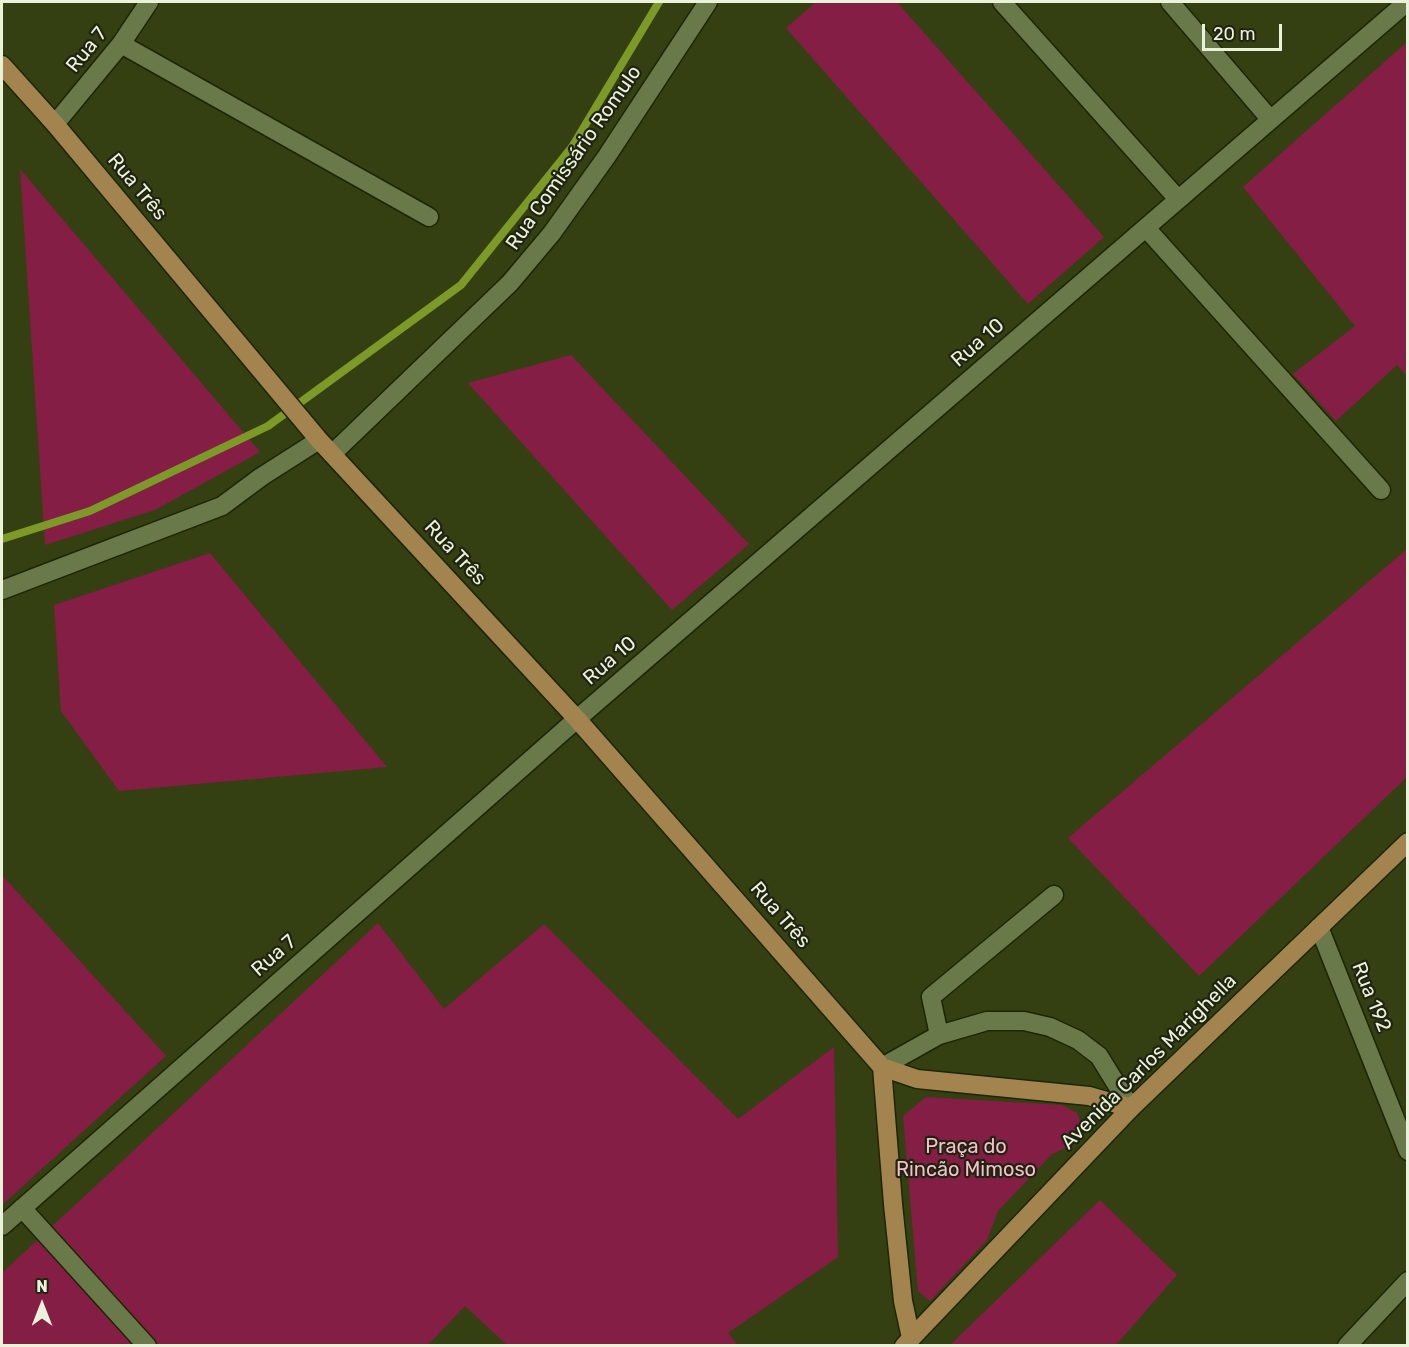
<!DOCTYPE html>
<html>
<head>
<meta charset="utf-8">
<style>
  body { margin:0 }
  #map { position:relative; width:1409px; height:1347px; overflow:hidden; background:#344012; font-family:Rubik,sans-serif }
  canvas { display:block }
  .frame { position:absolute; inset:0; border:3px solid #eaf3da; pointer-events:none }
  .north { position:absolute; left:12px; top:1275px; width:60px; height:60px; -webkit-text-stroke:4px #1e2411; paint-order:stroke; rotate:0deg; font-size:16px; font-weight:700; line-height:24px; text-align:center; color:#eaf3da }
  .north::after { content:''; display:block; margin:auto; width:21px; height:27px; background:#eaf3da; clip-path:polygon(50% 0,100% 100%,50% 72%,0 100%) }
  .scale { position:absolute; left:1202px; top:24px; width:80px; height:27px; box-sizing:border-box; border:3px solid #eaf3da; border-top:0; padding-left:8px; font-size:18px; line-height:21px; white-space:nowrap; color:#eaf3da; -webkit-text-stroke:4px #1e2411; paint-order:stroke }
</style>
</head>
<body>
<div id="map">
<canvas width="1409" height="1347"></canvas>
<div class="frame"></div>
<div class="north">N</div>
<div class="scale">20 m</div>
</div>
<script>
const context = document.querySelector('canvas').getContext('2d');
context.lineJoin = 'round';
function fillPath(path, color) {
  context.fillStyle = color;
  context.fill(path, 'evenodd');
}
function shape(rows) {
  const path = new Path2D();
  for (const r of rows) {
    path.moveTo(r[0], r[1]);
    for (let i = 2; i < r.length; i += 2) path.lineTo(r[i], r[i + 1]);
  }
  return path;
}
function stroke(path, color, width, dash) {
  context.strokeStyle = color;
  context.lineWidth = width;
  context.lineCap = dash ? 'butt' : 'round';
  context.setLineDash(dash || []);
  context.stroke(path);
}
function label(font, color, halo, rows, align = 'center') {
  context.font = font + ' Rubik,sans-serif';
  context.lineWidth = 4.5;
  context.setLineDash([]);
  context.textBaseline = 'middle';
  context.strokeStyle = halo;
  context.fillStyle = color;
  for (const [text, x, y, turn = 0] of rows) {
    context.save();
    context.translate(x, y);
    context.rotate((+turn || 0) * Math.PI / 180);
    context.textAlign = isNaN(turn) ? turn : align;
    if (halo) context.strokeText(text, 0, 0);
    context.fillText(text, 0, 0);
    context.restore();
  }
}
fillPath(shape([
  [816,2,897,2,1104,237,1028,304,786,28],
  [1407,42,1407,376,1397,365,1336,421,1293,374,1355,326,1243,187],
  [20,169,260,452,155,510,45,545],
  [571,355,749,544,672,610,468,383],
  [1407,549,1407,777,1199,976,1068,838],
  [210,553,387,767,119,791,61,711,54,605],
  [2,875,166,1056,2,1205],
  [378,923,444,1009,544,924,738,1119,834,1047,838,1257,728,1333,738,1345,507,1345,465,1306,428,1345,2,1345,2,1273],
  [926,1097,1062,1105,1077,1113,1082,1126,1079,1142,1052,1154,998,1211,987,1240,930,1301,918,1291,903,1116],
  [1100,1200,1177,1275,1116,1345,950,1345]
]), '#841e44');
stroke(shape([
  [2,539,90,511,268,426,461,285,572,147,659,2]
]), '#7d9a28', 8);
const minor = shape([
  [1002,2,1177,198],
  [1170,2,1270,119],
  [121,44,429,217],
  [55,124,121,44,149,2],
  [1146,228,1381,490],
  [332,454,510,283,552,233,607,156,708,2],
  [2,590,222,506,261,477,319,440],
  [1319,927,1408,1151],
  [939,1035,931,997,1054,895],
  [882,1067,939,1035,987,1021,1024,1021,1050,1027,1078,1040,1099,1056,1131,1108],
  [22,1208,147,1346],
  [2,1226,577,719,1407,2],
  [1347,1346,1408,1281]
]);
const major = shape([
  [2,65,55,124,319,440,577,719,882,1067,917,1079,1089,1096,1131,1108],
  [882,1067,893,1204,903,1301,911,1338],
  [904,1346,1131,1108,1408,842]
]);
stroke(minor, '#1d2603', 21);
stroke(major, '#1d2603', 21);
stroke(minor, '#6a794a', 18);
stroke(major, '#a3844e', 18);
label('20px', '#eaf3da', '#1e2411', [
  ["Rua 7",87,50,-51],
  ["Rua Comissário Romulo",574,158,-55],
  ["Rua Três",137,187,50],
  ["Rua 10",978,343,-41],
  ["Rua Três",455,553,47],
  ["Rua 10",610,661,-41],
  ["Rua Três",780,915,49],
  ["Rua 7",274,956,-41],
  ["Rua 192",1371,997,68],
  ["Avenida Carlos Marighella",1149,1062,-45]
]);
label('20px', '#f6bdca', '#1e2411', [
  ["Praça do",966,1147],
  ["Rincão Mimoso",966,1170]
]);
</script>
</body>
</html>
